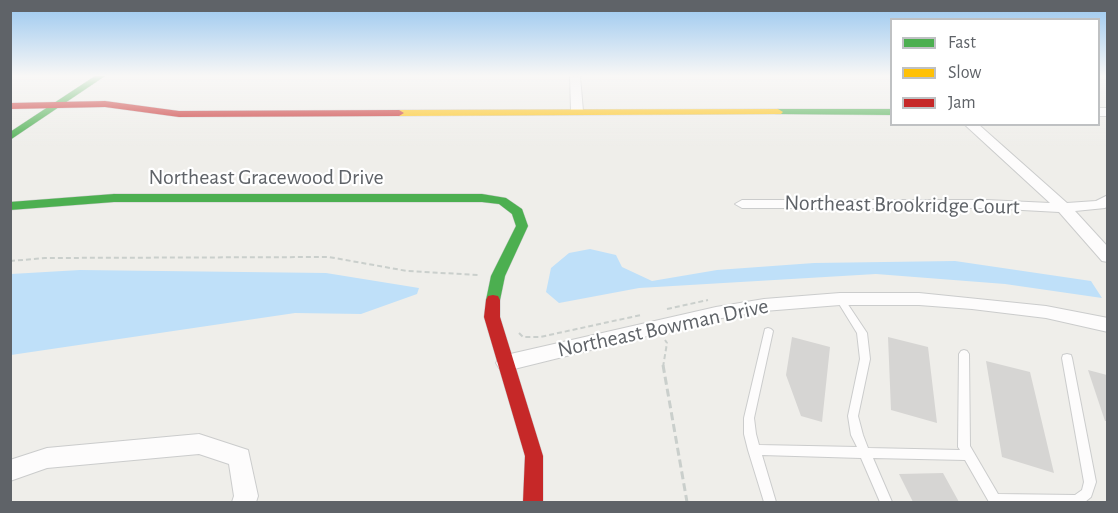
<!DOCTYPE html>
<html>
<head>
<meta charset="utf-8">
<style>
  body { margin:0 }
  #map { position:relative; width:1118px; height:513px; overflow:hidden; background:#efeeea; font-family:"Alegreya Sans",sans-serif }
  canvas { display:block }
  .frame { position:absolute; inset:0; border:12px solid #5f6368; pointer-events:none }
  .legend { position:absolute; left:890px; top:18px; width:210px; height:108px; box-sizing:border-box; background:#fff; border:2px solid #bfc1c3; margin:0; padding:8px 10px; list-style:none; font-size:18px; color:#5f6368 }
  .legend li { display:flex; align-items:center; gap:12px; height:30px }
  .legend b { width:30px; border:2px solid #bfc1c3 }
</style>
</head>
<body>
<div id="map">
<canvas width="1118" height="513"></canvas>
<div class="frame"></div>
<ul class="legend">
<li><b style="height:8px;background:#4caf50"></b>Fast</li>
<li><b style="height:8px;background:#ffc107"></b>Slow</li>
<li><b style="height:8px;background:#c62828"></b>Jam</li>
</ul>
</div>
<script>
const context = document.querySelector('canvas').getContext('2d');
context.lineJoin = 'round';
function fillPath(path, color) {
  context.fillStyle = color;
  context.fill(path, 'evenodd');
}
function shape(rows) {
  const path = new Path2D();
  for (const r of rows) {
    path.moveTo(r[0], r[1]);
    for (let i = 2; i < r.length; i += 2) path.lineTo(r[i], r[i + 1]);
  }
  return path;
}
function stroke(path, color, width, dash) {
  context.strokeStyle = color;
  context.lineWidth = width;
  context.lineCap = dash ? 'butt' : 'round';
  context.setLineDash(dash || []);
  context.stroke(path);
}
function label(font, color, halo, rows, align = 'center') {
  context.font = font + ' "Alegreya Sans",sans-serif';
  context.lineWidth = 4.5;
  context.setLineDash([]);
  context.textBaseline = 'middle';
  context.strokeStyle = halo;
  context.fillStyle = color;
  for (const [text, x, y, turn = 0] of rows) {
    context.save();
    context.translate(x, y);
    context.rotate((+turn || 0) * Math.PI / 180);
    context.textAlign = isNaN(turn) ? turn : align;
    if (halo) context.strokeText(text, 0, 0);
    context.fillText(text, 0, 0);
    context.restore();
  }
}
fillPath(shape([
  [590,249,616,255,622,267,652,281,717,270,814,263,955,261,1091,281,1102,298,1005,284,876,274,639,288,559,303,546,292,551,268,569,253],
  [80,270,326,273,419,288,417,294,361,314,295,313,11,355,11,274]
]), '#bfe0f9');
fillPath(shape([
  [792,337,830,347,822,422,801,416,786,375],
  [888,337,928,347,937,423,891,410],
  [986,361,1030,372,1054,473,1002,457],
  [1088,370,1107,375,1107,421,1105,421],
  [943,473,959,502,913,502,899,474]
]), '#d6d5d3');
const lane = shape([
  [840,296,843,297,867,333,870,359,858,416,863,435,868,448,960,450,958,447,959,354,961,351,964,350,967,351,969,354,970,446,998,494,1075,495,1082,490,1084,482,1062,358,1063,355,1067,354,1071,355,1072,358,1096,482,1091,497,1085,502,989,502,965,460,873,458,892,502,880,502,861,458,762,455,776,502,764,502,748,450,744,434,744,418,765,329,768,328,771,329,773,331,754,418,756,434,759,445,857,447,851,435,848,416,860,359,857,333,836,299,837,297,840,296]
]);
const street = shape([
  [570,76,580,76,583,111,577,114,571,111,570,76],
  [1098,108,1108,108,1108,116,1098,116,1098,108],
  [964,124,978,124,1067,203,1096,201,1108,195,1108,206,1105,208,1075,211,1108,247,1108,262,1102,261,1059,212,986,208,742,208,735,204,742,200,986,200,1050,203,964,124],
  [840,293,919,293,1046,306,1108,318,1108,332,1046,318,972,309,919,305,840,305,764,311,716,319,506,371,499,368,496,363,499,358,506,355,716,307,764,299,840,293],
  [199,434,248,450,258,496,256,502,232,502,234,496,229,464,199,454,47,468,10,481,10,460,47,448,199,434]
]);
const fast = shape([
  [95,76,105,76,10,140,10,132,95,76],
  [778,109,892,109,892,115,775,114,773,112,778,109],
  [114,194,482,194,506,198,522,209,528,226,505,276,500,300,498,304,493,305,488,304,486,300,491,276,516,226,512,214,499,204,482,202,114,202,10,210,10,202,114,194]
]);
const slow = shape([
  [778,109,783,112,781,114,399,116,394,113,399,110,778,109]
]);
const jam = shape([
  [105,101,179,111,399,110,404,113,399,116,179,117,105,107,10,109,10,103,105,101],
  [493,295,498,296,500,300,500,317,543,456,543,502,523,502,525,456,484,317,486,300,488,296,493,295]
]);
stroke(lane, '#cbcccc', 2);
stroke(street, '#cbcccc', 2);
stroke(fast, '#cacacb', 1);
stroke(slow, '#cacacb', 1);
stroke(jam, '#cacacb', 1);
stroke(shape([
  [10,261,45,258,329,257,407,271,478,275],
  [667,309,708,300],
  [519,333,523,337,540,337,641,315],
  [663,367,667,343,665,340]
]), '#cacfcc', 2, [5, 3]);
stroke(shape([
  [663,365,687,502]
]), '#cacfcc', 3, [8, 4]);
fillPath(lane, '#fdfcfc');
fillPath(street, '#fdfcfc');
fillPath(fast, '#4caf50');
fillPath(slow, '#ffc107');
fillPath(jam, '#c62828');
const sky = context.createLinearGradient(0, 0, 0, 148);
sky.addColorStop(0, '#97c6ef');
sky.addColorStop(0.51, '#f8f7f6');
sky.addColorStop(1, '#f8f7f600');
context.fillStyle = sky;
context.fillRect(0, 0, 1118, 148);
label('22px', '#5f6368', '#fff', [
  ["Northeast Gracewood Drive",266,177],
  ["Northeast Brookridge Court",902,205,1],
  ["Northeast Bowman Drive",663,328,-12]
]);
</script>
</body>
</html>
